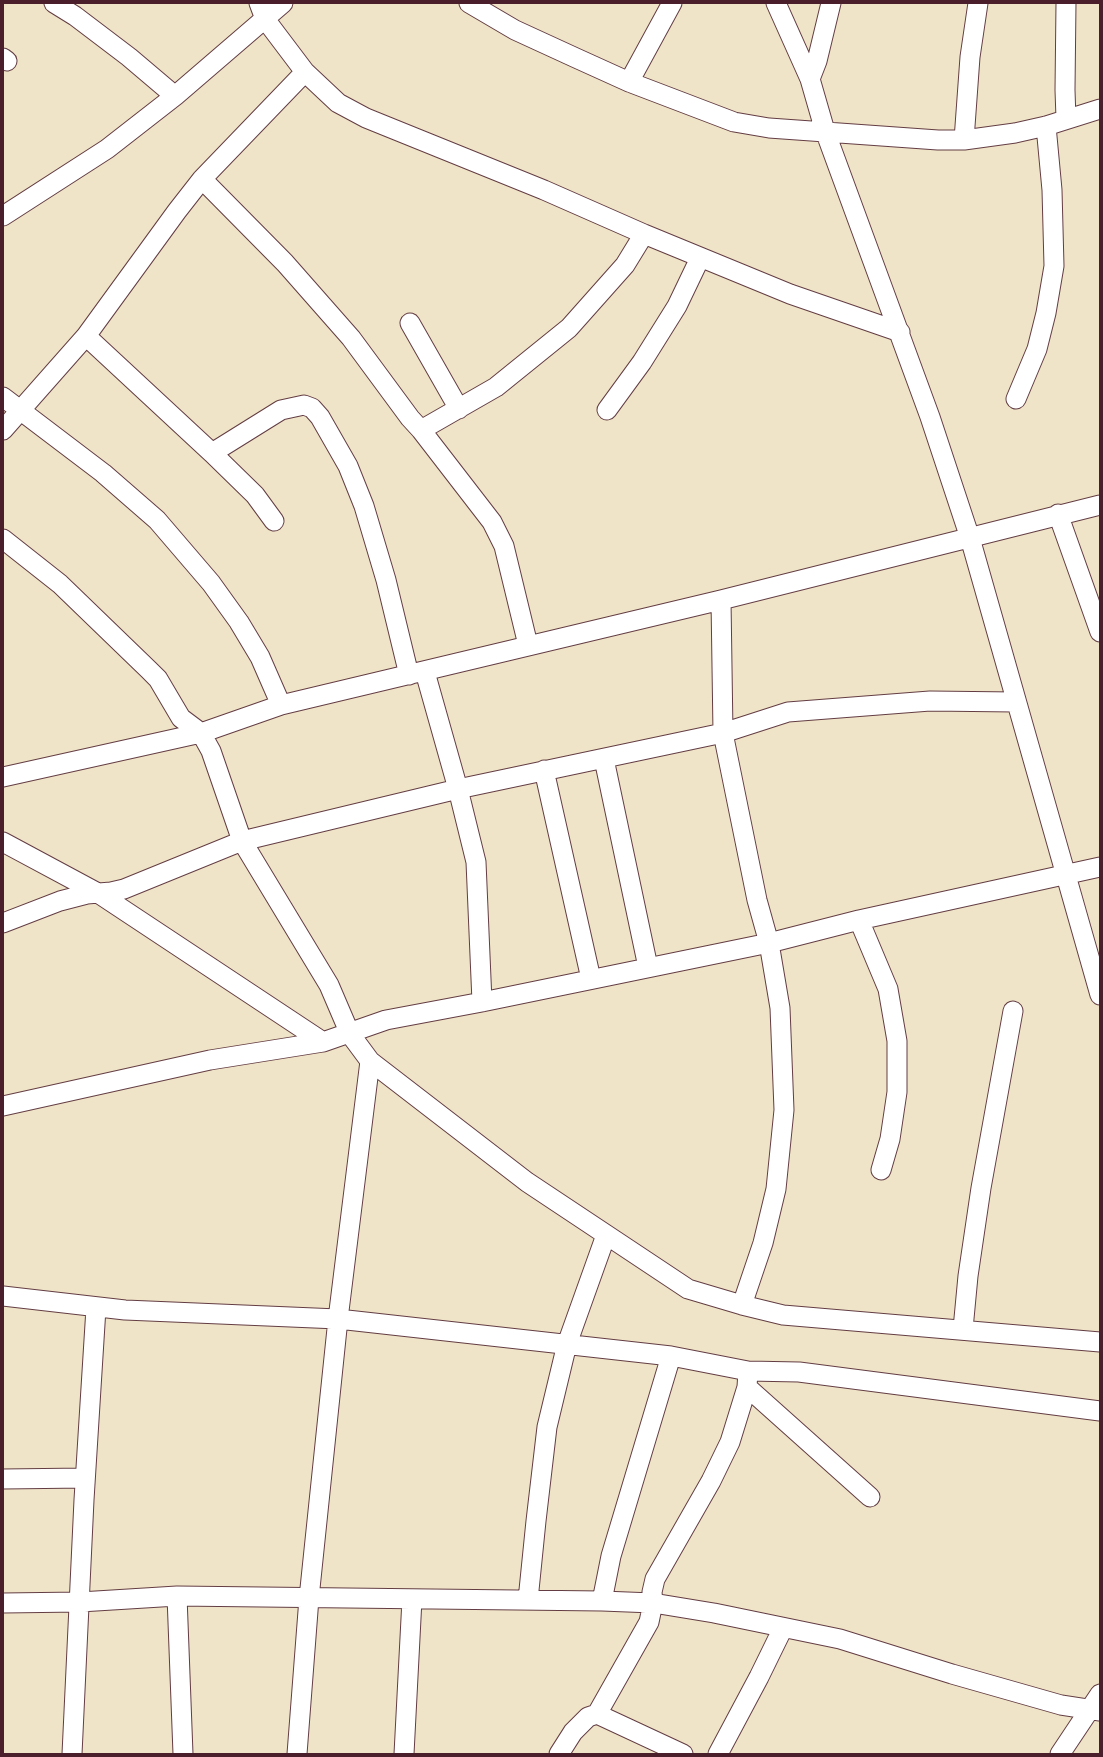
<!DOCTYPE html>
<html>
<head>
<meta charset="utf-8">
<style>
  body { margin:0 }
  #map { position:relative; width:1103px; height:1757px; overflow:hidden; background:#f0e4c8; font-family:Caveat,sans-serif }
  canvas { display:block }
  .frame { position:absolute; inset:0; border:4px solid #4a1f2b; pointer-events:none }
</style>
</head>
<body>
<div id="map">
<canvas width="1103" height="1757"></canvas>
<div class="frame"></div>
</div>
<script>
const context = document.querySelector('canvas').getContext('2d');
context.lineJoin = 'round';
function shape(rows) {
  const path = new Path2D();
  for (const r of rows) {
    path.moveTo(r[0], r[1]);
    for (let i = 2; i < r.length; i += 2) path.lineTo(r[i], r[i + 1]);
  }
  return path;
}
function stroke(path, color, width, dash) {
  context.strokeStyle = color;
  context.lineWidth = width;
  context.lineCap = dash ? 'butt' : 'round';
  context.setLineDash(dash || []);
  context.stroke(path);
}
const minor = shape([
  [54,3,75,16,129,57,175,96],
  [259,3,265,19,305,72,338,103,366,118,544,190,644,234,790,294,900,332],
  [469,3,515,30,576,58,629,82,734,122,769,128,938,140,964,140,1015,133,1046,126,1100,109],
  [776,3,810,79,825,131,930,417,970,538,1100,995],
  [1066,3,1065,90,1066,119],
  [3,58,7,61],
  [810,79,817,61,831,3],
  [629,82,672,3],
  [964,140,970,57,978,3],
  [202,179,285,263,351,338,410,418,421,430,492,522,504,546,528,645],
  [3,216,107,149,175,96,283,3],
  [410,323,459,409],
  [86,336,212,453,255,495,274,521],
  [3,397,103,473,157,520,211,583,239,622,260,657,281,705],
  [1016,399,1037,349,1046,313,1054,266,1052,190,1046,126],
  [607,410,642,362,677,306,700,258],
  [3,430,86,336,177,211,202,179,305,72],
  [421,430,496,387,569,328,625,265,644,234],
  [212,453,281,410,304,405,312,408,320,417,348,466,364,506,386,580,409,675],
  [1058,514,1100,632],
  [3,539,60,584,149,670,158,679,181,718,201,733,211,751,242,841,329,985,350,1034,370,1061,527,1182,688,1289,742,1305,783,1315,1100,1342],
  [721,600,723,733,757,900,769,943,780,1008,784,1110,776,1189,763,1243,742,1305],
  [425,672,458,789,476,862,482,1002],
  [604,759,648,967],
  [544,770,591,979],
  [3,777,201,733,281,705,721,600,1100,505],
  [3,842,98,893,323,1042],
  [859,920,888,989,897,1041,897,1092,890,1139,881,1170],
  [3,923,60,901,87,894,111,892,124,889,242,841,458,789,723,733,788,712,930,701,1015,702],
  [3,1106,210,1060,323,1042,386,1020,482,1002,769,943,859,920,1100,867],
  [3,1296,125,1310,338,1319,671,1356,748,1371,799,1372,1100,1411],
  [963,1329,968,1276,981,1188,1013,1011],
  [747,1387,870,1497],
  [3,1479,85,1478],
  [177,1596,183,1754],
  [528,1600,536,1521,547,1427,567,1344,606,1235],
  [602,1601,611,1556,671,1356],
  [3,1603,80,1602,177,1596,602,1601,653,1603,714,1613,840,1639,952,1674,1061,1705,1100,1711],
  [597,1714,683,1754],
  [72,1754,84,1500,96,1308],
  [297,1754,309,1598,338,1319,370,1061],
  [404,1754,412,1599],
  [559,1754,573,1732,588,1717,597,1714,649,1622,653,1603,652,1592,655,1579,711,1481,730,1442,747,1387,748,1371],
  [718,1754,759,1677,783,1628],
  [1060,1754,1100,1694]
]);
stroke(minor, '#633d43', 21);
stroke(minor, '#fff', 19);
</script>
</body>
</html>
